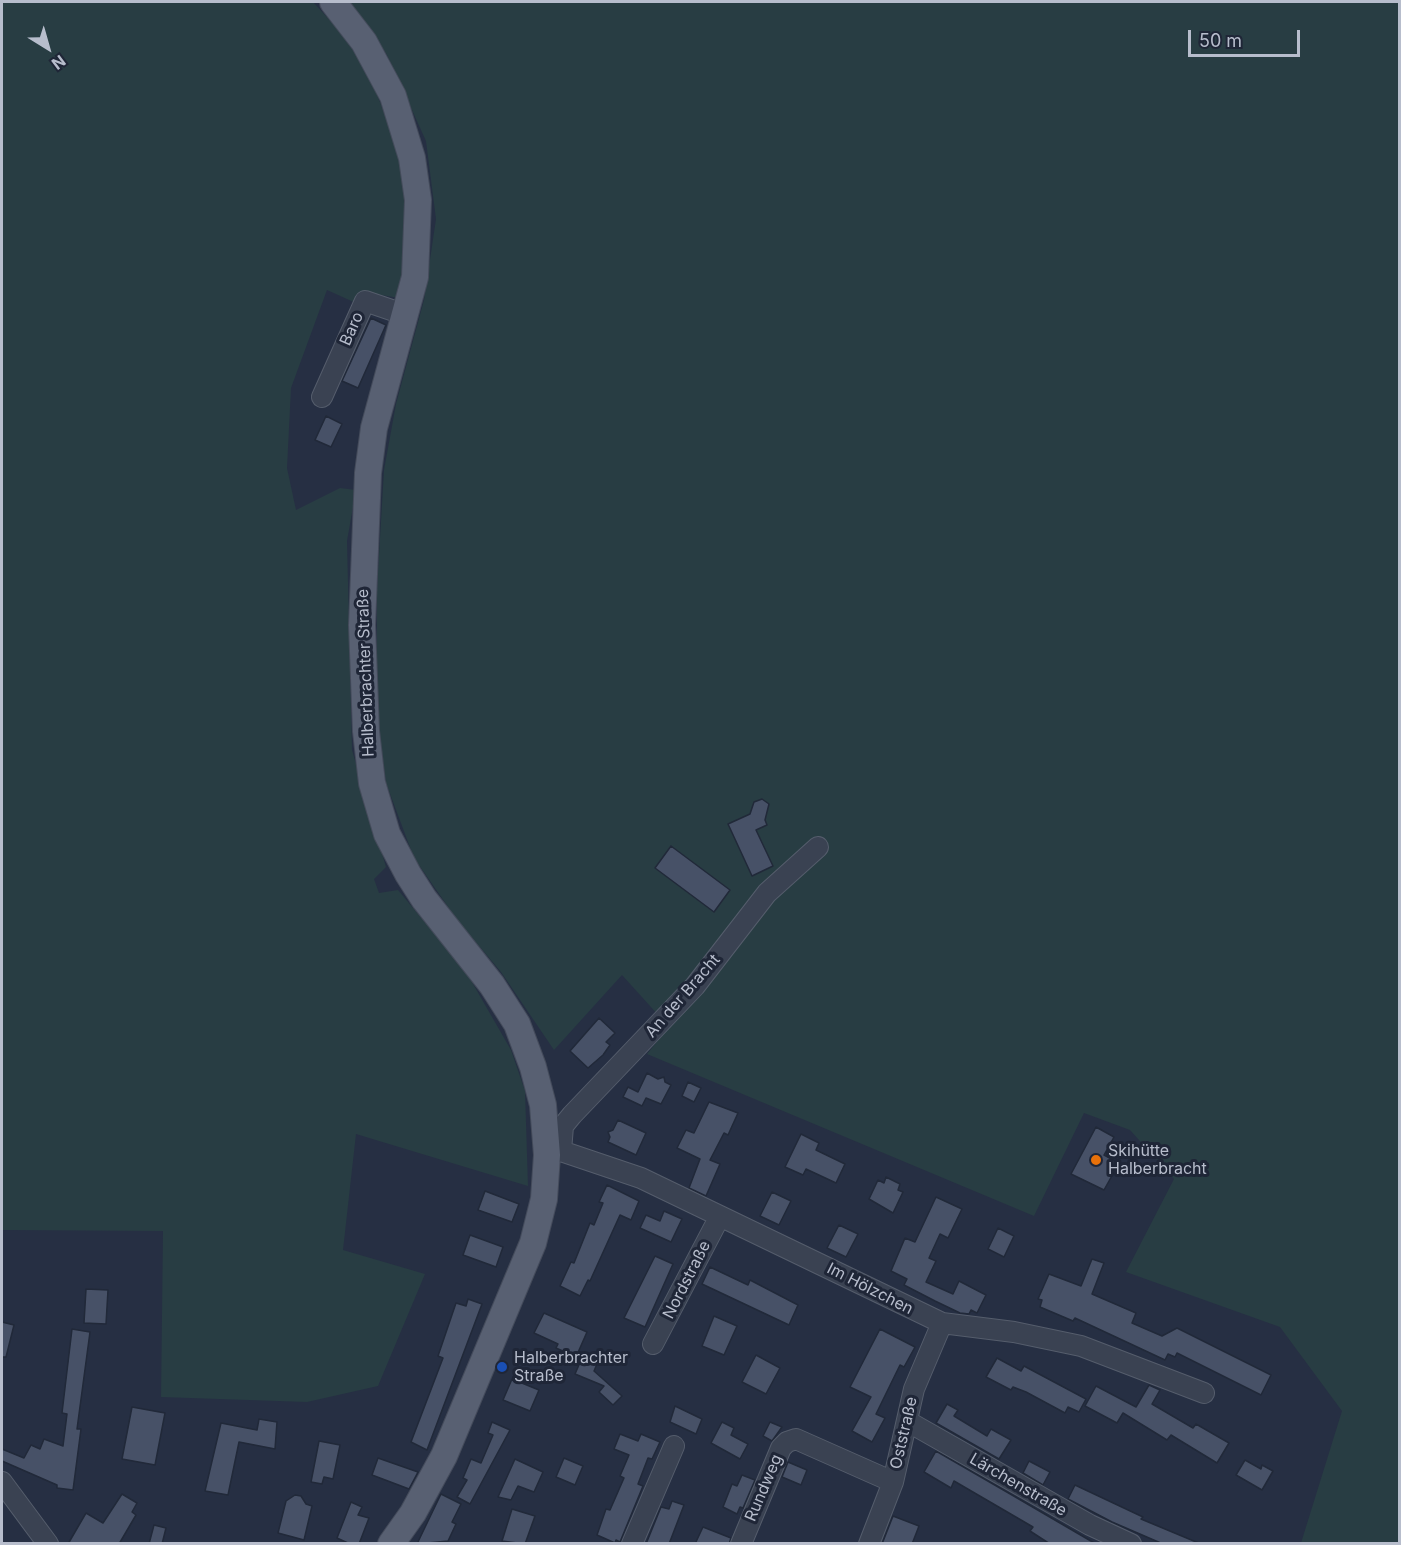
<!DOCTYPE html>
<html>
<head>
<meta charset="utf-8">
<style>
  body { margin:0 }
  #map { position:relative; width:1401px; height:1545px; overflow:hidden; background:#262f43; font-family:Inter,sans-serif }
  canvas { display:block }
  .frame { position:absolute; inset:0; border:3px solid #b7bdcc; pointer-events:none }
  .north { position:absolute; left:18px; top:18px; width:60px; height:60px; -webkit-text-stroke:4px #1f2637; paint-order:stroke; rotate:143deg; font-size:16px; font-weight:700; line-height:24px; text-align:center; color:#b7bdcc }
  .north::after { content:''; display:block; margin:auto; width:21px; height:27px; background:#b7bdcc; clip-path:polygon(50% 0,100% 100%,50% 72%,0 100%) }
  .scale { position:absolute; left:1188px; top:30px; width:112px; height:27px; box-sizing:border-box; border:3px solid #b7bdcc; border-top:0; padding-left:8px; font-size:18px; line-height:21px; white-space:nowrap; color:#b7bdcc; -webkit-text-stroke:4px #1f2637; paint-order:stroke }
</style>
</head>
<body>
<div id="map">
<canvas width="1401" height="1545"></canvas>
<div class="frame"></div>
<div class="north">N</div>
<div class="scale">50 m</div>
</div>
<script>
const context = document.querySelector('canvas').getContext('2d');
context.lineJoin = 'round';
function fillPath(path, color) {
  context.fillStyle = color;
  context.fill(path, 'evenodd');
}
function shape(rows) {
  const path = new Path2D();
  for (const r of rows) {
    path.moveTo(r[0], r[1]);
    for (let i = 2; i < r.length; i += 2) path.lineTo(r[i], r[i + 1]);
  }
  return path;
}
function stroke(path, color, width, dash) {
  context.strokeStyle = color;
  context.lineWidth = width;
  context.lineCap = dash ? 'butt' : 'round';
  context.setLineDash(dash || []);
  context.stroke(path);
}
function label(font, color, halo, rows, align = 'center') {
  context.font = font + ' Inter,sans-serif';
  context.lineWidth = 6;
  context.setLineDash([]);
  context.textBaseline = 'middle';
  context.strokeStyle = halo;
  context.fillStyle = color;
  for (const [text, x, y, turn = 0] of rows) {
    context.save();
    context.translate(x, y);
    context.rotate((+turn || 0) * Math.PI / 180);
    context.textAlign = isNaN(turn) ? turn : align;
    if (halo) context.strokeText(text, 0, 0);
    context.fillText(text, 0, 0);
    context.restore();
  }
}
fillPath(shape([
  [2,2,313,2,337,28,367,69,389,125,405,181,407,254,399,298,363,292,358,304,327,290,291,388,287,468,296,510,340,488,356,490,347,541,352,750,386,867,374,879,379,893,398,890,465,970,511,1050,525,1091,528,1186,356,1134,343,1250,425,1274,378,1386,307,1402,161,1397,163,1231,2,1230],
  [350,2,1399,2,1399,1543,1301,1543,1342,1411,1280,1327,1126,1272,1174,1179,1130,1130,1084,1113,1034,1216,647,1054,669,1027,622,975,554,1050,501,972,458,921,414,858,386,783,377,715,377,589,384,470,396,404,424,300,436,219,426,141,387,55]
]), '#283d43');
const building = shape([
  [371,318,386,325,358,388,342,381,371,318],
  [326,416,342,424,331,447,315,440,326,416],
  [762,799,769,804,765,820,767,825,756,830,773,866,752,876,728,824,750,814,754,802,762,799],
  [671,846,730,890,714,912,655,868,671,846],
  [599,1018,615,1033,606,1042,610,1045,603,1055,588,1068,570,1051,599,1018],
  [647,1073,658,1079,664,1077,665,1082,671,1085,661,1104,646,1098,642,1106,623,1097,628,1087,638,1092,647,1073],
  [688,1082,701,1088,694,1102,682,1096,688,1082],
  [709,1102,738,1113,728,1135,724,1133,710,1160,720,1164,706,1196,689,1188,700,1159,677,1148,686,1130,694,1133,709,1102],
  [618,1120,646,1133,636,1155,608,1142,610,1137,608,1132,613,1130,618,1120],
  [1096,1127,1114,1137,1104,1155,1119,1163,1104,1190,1071,1174,1096,1127],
  [801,1134,819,1143,816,1150,845,1164,836,1183,806,1169,803,1175,785,1167,801,1134],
  [886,1177,900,1184,898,1190,903,1192,893,1213,869,1199,878,1180,884,1183,886,1177],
  [607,1185,639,1201,631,1220,620,1215,590,1281,588,1280,580,1296,560,1286,571,1262,574,1263,590,1223,594,1225,603,1203,599,1202,607,1185],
  [485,1191,519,1204,512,1222,478,1210,485,1191],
  [772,1192,791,1201,779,1225,760,1216,772,1192],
  [936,1197,962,1209,948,1238,940,1234,929,1258,936,1261,926,1282,953,1294,959,1281,986,1295,977,1313,971,1310,969,1314,960,1313,935,1301,904,1285,907,1279,891,1271,905,1238,915,1242,936,1197],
  [664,1211,682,1219,671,1242,640,1228,646,1215,660,1221,664,1211],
  [839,1225,858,1234,846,1257,827,1248,839,1225],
  [998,1228,1014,1236,1004,1257,988,1249,998,1228],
  [470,1235,503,1247,496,1267,463,1255,470,1235],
  [655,1256,673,1264,645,1327,624,1318,655,1256],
  [1092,1259,1104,1263,1092,1294,1136,1313,1132,1323,1162,1336,1177,1328,1271,1375,1261,1395,1177,1353,1175,1357,1168,1354,1165,1360,1075,1318,1073,1321,1040,1307,1042,1300,1038,1299,1049,1274,1081,1286,1092,1259],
  [710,1267,748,1285,750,1280,798,1305,789,1325,702,1284,710,1267],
  [86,1289,108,1290,106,1324,84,1323,86,1289],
  [468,1299,482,1304,427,1450,411,1442,443,1358,438,1356,456,1303,466,1306,468,1299],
  [544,1313,587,1332,576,1357,556,1348,558,1344,534,1333,544,1313],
  [714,1316,737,1326,724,1355,702,1346,714,1316],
  [2,1322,14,1325,6,1357,2,1357,2,1322],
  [72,1329,90,1332,77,1429,81,1429,73,1490,57,1488,57,1485,2,1461,2,1449,24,1458,31,1445,40,1449,44,1439,63,1446,67,1414,62,1413,72,1329],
  [880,1329,915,1347,904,1367,900,1365,876,1414,885,1418,872,1442,852,1431,871,1397,850,1387,880,1329],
  [756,1355,780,1368,766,1394,742,1382,756,1355],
  [582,1358,597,1364,594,1371,622,1396,613,1405,599,1392,604,1386,575,1374,582,1358],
  [997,1358,1021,1371,1024,1366,1086,1399,1079,1412,1068,1407,1065,1413,1026,1392,1013,1387,1011,1390,986,1377,997,1358],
  [512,1379,539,1390,530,1411,503,1400,512,1379],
  [1149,1385,1160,1390,1152,1404,1193,1428,1196,1424,1229,1443,1217,1463,1171,1435,1167,1440,1123,1413,1117,1423,1085,1406,1096,1386,1136,1407,1149,1385],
  [947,1404,958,1410,954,1416,987,1436,991,1429,1011,1440,999,1459,936,1423,947,1404],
  [675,1406,702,1419,696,1434,670,1422,675,1406],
  [132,1407,165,1413,155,1465,122,1459,132,1407],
  [259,1419,277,1422,275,1449,239,1442,228,1495,205,1491,221,1423,257,1430,259,1419],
  [492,1422,510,1430,470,1504,457,1497,467,1480,463,1478,471,1459,481,1463,493,1435,488,1433,492,1422],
  [722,1422,734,1428,731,1435,748,1444,740,1459,711,1443,722,1422],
  [770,1422,782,1427,772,1441,763,1436,770,1422],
  [620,1434,638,1441,641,1434,660,1442,652,1459,648,1458,638,1484,643,1486,620,1542,616,1540,615,1543,597,1535,606,1509,610,1510,624,1478,620,1476,629,1455,614,1449,620,1434],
  [319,1441,340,1445,333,1479,324,1477,322,1484,311,1482,319,1441],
  [936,1451,1012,1495,1096,1544,1050,1544,1030,1531,1033,1527,954,1481,951,1488,924,1472,936,1451],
  [378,1458,418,1472,409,1489,372,1475,378,1458],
  [564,1458,583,1466,575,1485,556,1477,564,1458],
  [515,1459,543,1472,534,1492,518,1486,511,1500,498,1497,515,1459],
  [1245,1460,1261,1469,1262,1465,1273,1471,1262,1490,1236,1475,1245,1460],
  [1029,1461,1050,1472,1043,1485,1023,1473,1029,1461],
  [788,1462,807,1470,801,1485,782,1477,788,1462],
  [742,1475,755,1480,743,1508,740,1507,737,1514,723,1507,732,1484,737,1486,742,1475],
  [1075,1485,1143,1517,1141,1519,1201,1544,1163,1544,1112,1522,1068,1499,1075,1485],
  [122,1494,137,1503,132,1512,136,1515,119,1544,68,1544,86,1513,103,1523,122,1494],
  [441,1494,461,1504,452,1522,456,1524,448,1541,417,1544,441,1494],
  [295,1495,301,1496,306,1504,312,1506,304,1540,278,1533,286,1501,295,1495],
  [672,1501,684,1505,669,1544,646,1544,661,1507,669,1509,672,1501],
  [351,1502,362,1507,358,1515,369,1518,359,1544,350,1544,337,1538,351,1502],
  [512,1509,535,1516,525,1544,502,1541,512,1509],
  [893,1516,919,1526,912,1544,882,1544,893,1516],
  [154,1525,166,1528,162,1544,149,1544,154,1525],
  [703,1527,731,1538,729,1544,695,1544,703,1527]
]);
fillPath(building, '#475167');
stroke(building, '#212939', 1.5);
const minor = shape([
  [322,397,365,301,406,315],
  [561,1151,563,1126,572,1115,695,986,767,893,818,847],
  [547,1155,561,1151,641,1178,942,1323,1014,1332,1081,1346,1204,1393],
  [653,1344,720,1216],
  [907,1421,1090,1525,1131,1544],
  [2,1482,48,1544],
  [632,1544,674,1446],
  [741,1544,781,1448,787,1442,796,1439,893,1482],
  [869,1544,893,1482,914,1389,942,1323]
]);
const major = shape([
  [333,2,364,42,393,96,412,158,418,200,415,277,374,428,368,473,362,625,366,731,372,783,387,834,408,874,424,899,492,985,517,1024,533,1067,543,1105,547,1155,544,1199,533,1243,444,1456,413,1513,391,1544]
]);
stroke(minor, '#555d6c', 22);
stroke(major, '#444b5b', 28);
stroke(minor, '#3a4252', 20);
stroke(major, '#586072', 26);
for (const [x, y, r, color] of [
  [1096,1160,6,"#e8710a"],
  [502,1367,6,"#1a4fb4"]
]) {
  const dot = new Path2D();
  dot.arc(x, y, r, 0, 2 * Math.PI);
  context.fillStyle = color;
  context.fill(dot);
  stroke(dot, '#1f2637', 2);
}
label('16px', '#b7bdcc', '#1f2637', [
  ["Baro",352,329,-66],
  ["Halberbrachter Straße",366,673,-92],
  ["An der Bracht",683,996,-49],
  ["Nordstraße",687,1280,-63],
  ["Im Hölzchen",870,1289,27],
  ["Oststraße",904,1433,-77],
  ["Lärchenstraße",1018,1485,30],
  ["Rundweg",764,1488,-67]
]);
label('16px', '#b7bdcc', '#1f2637', [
  ["Skihütte",1108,1151],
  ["Halberbracht",1108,1169],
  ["Halberbrachter",514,1358],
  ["Straße",514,1376]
], 'left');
</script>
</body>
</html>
